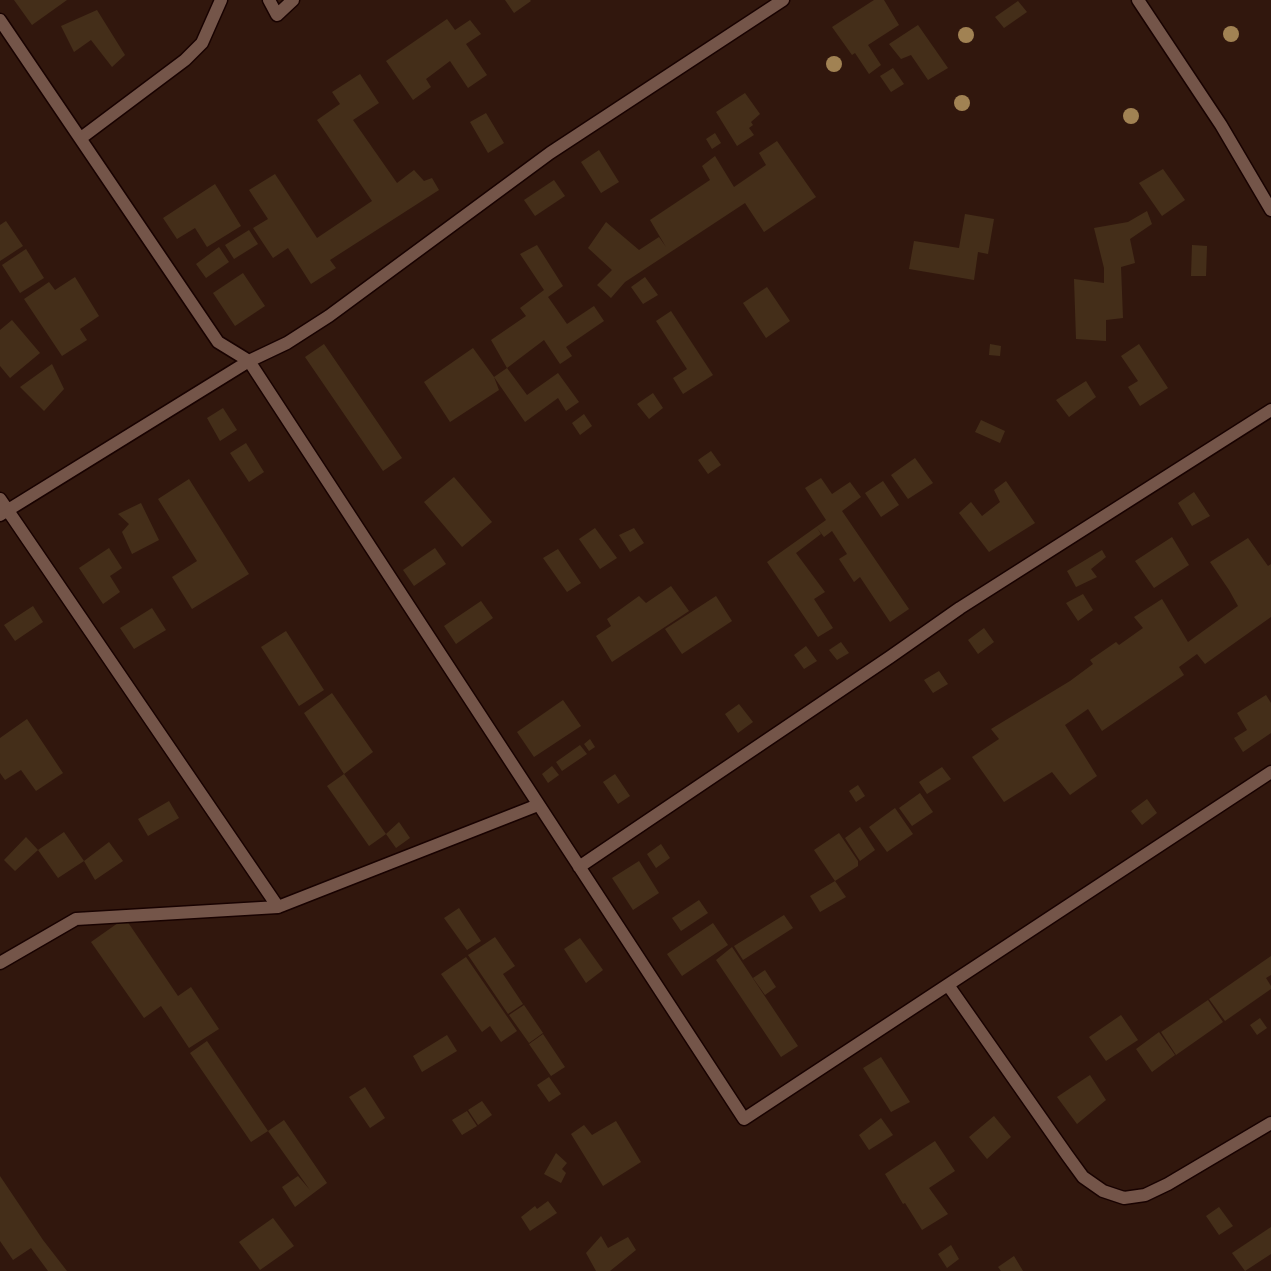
<!DOCTYPE html>
<html>
<head>
<meta charset="utf-8">
<style>
  body { margin:0 }
  canvas { display:block; background:#31170d }
</style>
</head>
<body>
<canvas width="1271" height="1271"></canvas>
<script>
const context = document.querySelector('canvas').getContext('2d');
context.lineJoin = 'round';
function fillPath(path, color) {
  context.fillStyle = color;
  context.fill(path, 'evenodd');
}
function shape(rows) {
  const path = new Path2D();
  for (const r of rows) {
    path.moveTo(r[0], r[1]);
    for (let i = 2; i < r.length; i += 2) path.lineTo(r[i], r[i + 1]);
  }
  return path;
}
function stroke(path, color, width, dash) {
  context.strokeStyle = color;
  context.lineWidth = width;
  context.lineCap = dash ? 'butt' : 'round';
  context.setLineDash(dash || []);
  context.stroke(path);
}
fillPath(shape([
  [14,0,67,0,32,25],
  [505,0,530,0,531,1,514,13],
  [874,0,884,0,899,25,868,45,881,65,869,74,855,53,852,55,832,27],
  [1018,1,1027,12,1004,28,995,17],
  [97,10,125,55,112,67,91,40,74,52,61,26],
  [447,19,455,30,470,20,481,34,466,44,487,75,468,88,450,61,426,79,431,87,413,100,386,61],
  [918,25,948,68,928,80,911,55,901,59,889,44],
  [893,68,904,84,891,92,880,76],
  [360,74,379,103,353,120,397,183,414,170,424,181,432,178,439,190,330,260,336,268,311,284,288,248,273,258,253,228,268,219,249,190,275,174,317,238,372,201,317,120,340,104,332,92],
  [745,93,760,114,751,122,753,125,749,128,754,135,737,146,716,112],
  [486,113,504,143,488,153,470,122],
  [715,133,721,143,712,149,706,139],
  [777,141,816,197,764,232,745,203,625,282,611,298,597,285,612,270,588,248,606,222,639,250,659,237,666,247,650,220,710,180,702,166,715,156,734,187,766,165,759,153],
  [599,150,619,182,601,193,581,162],
  [1163,169,1185,200,1162,216,1139,183],
  [554,180,565,196,535,216,524,200],
  [215,184,241,226,207,247,195,228,177,239,163,218],
  [1147,211,1152,224,1130,239,1135,263,1121,267,1123,318,1106,320,1106,341,1076,339,1074,279,1104,283,1104,268,1094,228,1128,222],
  [965,214,994,219,988,254,978,252,974,280,909,269,914,241,959,248],
  [6,221,23,246,0,261,0,225],
  [249,230,258,244,234,259,225,245],
  [537,245,563,286,548,297,567,324,594,306,604,321,566,347,572,356,560,364,544,340,507,368,491,340,526,316,520,308,544,290,520,254],
  [1192,245,1207,246,1206,276,1191,276],
  [219,247,229,262,206,278,196,264],
  [26,249,44,278,20,293,2,265],
  [243,273,265,306,235,326,213,293],
  [75,277,99,316,80,329,87,340,62,356,24,299,49,282,55,290],
  [645,277,658,295,643,304,631,287],
  [767,287,790,321,766,338,743,303],
  [671,311,713,375,683,394,673,378,687,369,656,321],
  [12,320,40,353,10,378,0,366,0,330],
  [324,344,402,458,383,471,305,357],
  [990,344,1001,346,1000,356,989,355],
  [1139,344,1168,388,1140,406,1128,387,1138,381,1121,356],
  [473,348,494,377,499,390,450,422,424,382],
  [52,364,64,389,44,411,20,387],
  [507,368,527,395,558,373,579,402,566,411,558,398,525,422,494,377],
  [1086,381,1096,397,1069,417,1056,400],
  [653,393,663,408,649,419,637,404],
  [223,408,237,430,220,441,207,418],
  [584,414,592,426,580,435,572,423],
  [981,420,1005,431,1000,443,975,432],
  [246,443,264,472,249,482,230,453],
  [711,451,721,465,708,474,698,460],
  [915,458,933,483,908,499,891,475],
  [454,477,492,522,462,547,424,502],
  [821,478,832,494,850,482,861,497,842,511,909,609,890,622,860,577,854,582,839,559,847,554,832,531,824,537,817,528,821,534,796,553,825,592,814,599,833,628,818,637,767,562,826,520,805,488],
  [189,479,249,574,192,609,172,577,197,561,158,499],
  [883,481,899,505,881,517,865,493],
  [1006,481,1035,523,989,552,959,513,971,502,982,516,1000,502,994,490],
  [1194,492,1210,516,1192,526,1178,503],
  [141,503,159,540,132,554,122,532,129,524,118,514],
  [595,528,617,558,600,569,579,539],
  [634,528,644,543,630,552,619,535],
  [1172,537,1189,565,1154,588,1135,561],
  [1248,538,1268,566,1271,564,1271,617,1205,664,1197,654,1179,667,1184,675,1102,731,1088,709,1065,725,1097,776,1070,795,1052,772,1004,802,972,757,999,739,991,729,1070,681,1093,664,1090,660,1116,642,1119,645,1143,628,1134,617,1162,599,1188,642,1238,606,1229,590,1210,562],
  [109,548,122,568,110,576,120,592,103,604,79,568],
  [435,548,446,564,414,586,403,570],
  [558,549,581,583,567,592,543,558],
  [1102,550,1106,557,1091,569,1097,577,1076,587,1067,571],
  [671,586,689,611,612,662,596,636,611,626,607,619,639,596,646,603],
  [1083,594,1093,610,1078,621,1066,603],
  [716,596,732,621,682,654,665,629],
  [481,601,493,618,456,644,444,626],
  [33,606,43,622,15,641,4,625],
  [152,608,166,630,134,649,120,628],
  [984,628,994,642,978,654,968,640],
  [286,631,324,690,299,706,261,647],
  [841,642,849,653,837,660,829,650],
  [806,646,817,661,804,669,794,655],
  [939,671,948,684,933,693,924,680],
  [332,693,373,752,344,774,304,713],
  [1266,695,1271,703,1271,733,1243,752,1234,738,1247,730,1237,713],
  [563,700,581,726,534,757,517,732],
  [739,704,753,722,738,733,725,714],
  [27,719,63,773,36,791,21,770,5,780,0,773,0,738],
  [590,739,595,747,589,751,584,744],
  [580,745,587,754,562,771,556,762],
  [552,766,559,775,548,783,542,774],
  [942,767,951,779,927,794,919,782],
  [344,774,386,834,369,846,327,786],
  [615,774,630,796,618,804,603,782],
  [858,785,865,796,856,802,849,791],
  [920,793,933,812,912,826,899,808],
  [1147,799,1157,813,1142,825,1131,811],
  [169,801,179,818,148,836,138,819],
  [895,808,913,834,887,852,869,827],
  [399,822,410,838,396,848,386,834],
  [860,827,875,850,860,861,845,838],
  [64,832,84,861,58,878,38,850],
  [839,833,858,861,858,866,835,881,814,850],
  [26,837,38,850,15,871,4,860],
  [109,842,123,861,95,880,84,861],
  [661,844,670,858,656,868,647,854],
  [639,861,659,893,633,910,612,878],
  [835,881,846,897,820,912,810,896],
  [699,900,708,913,681,931,672,918],
  [459,908,481,941,467,950,444,918],
  [784,915,793,928,743,960,734,946],
  [125,918,178,996,191,987,219,1029,189,1048,161,1006,144,1018,91,942],
  [713,923,728,945,682,976,667,954],
  [495,937,515,966,503,974,523,1004,508,1014,468,955],
  [580,938,603,970,586,983,564,949],
  [732,947,798,1046,781,1057,716,960],
  [1271,956,1271,975,1266,978,1271,986,1271,989,1225,1021,1209,999],
  [466,957,517,1031,501,1042,490,1026,482,1032,441,974],
  [765,970,776,987,765,995,753,978],
  [1208,1000,1223,1022,1176,1055,1161,1032],
  [524,1005,543,1033,529,1043,509,1015],
  [1121,1015,1138,1040,1106,1061,1089,1037],
  [1260,1018,1267,1028,1257,1035,1250,1025],
  [1159,1032,1175,1055,1152,1072,1136,1049],
  [543,1034,565,1067,551,1076,529,1044],
  [447,1035,457,1051,422,1072,413,1056],
  [207,1041,268,1131,251,1142,190,1053],
  [881,1057,910,1102,891,1112,863,1068],
  [1090,1075,1106,1100,1077,1124,1057,1097],
  [549,1077,561,1094,549,1102,537,1085],
  [365,1087,385,1118,370,1128,349,1097],
  [482,1101,492,1115,478,1125,468,1110],
  [467,1111,477,1126,462,1135,452,1120],
  [994,1116,1011,1137,987,1159,969,1137],
  [881,1118,893,1135,869,1150,859,1135],
  [284,1120,327,1183,295,1207,282,1187,298,1176,310,1190,268,1131],
  [616,1121,641,1162,603,1186,571,1134,584,1125,592,1135],
  [935,1141,955,1171,929,1188,948,1214,922,1230,905,1203,903,1204,885,1174],
  [556,1153,567,1163,562,1169,566,1173,561,1183,544,1174],
  [0,1176,43,1240,67,1271,48,1271,31,1248,13,1260,0,1241],
  [548,1201,557,1213,530,1231,521,1217,535,1206,537,1209],
  [1219,1207,1233,1226,1219,1235,1206,1216],
  [273,1218,294,1246,260,1270,239,1242],
  [1271,1227,1271,1254,1245,1271,1232,1253],
  [601,1236,608,1248,628,1237,636,1250,610,1271,596,1271,586,1253],
  [951,1245,959,1259,947,1268,938,1254],
  [1014,1256,1023,1271,1001,1271,998,1267]
]), '#442e19');
const street = shape([
  [269,0,277,15,293,0],
  [1138,0,1221,125,1271,210],
  [0,20,218,342,249,361,744,1119,1271,772],
  [81,138,185,60,202,43,221,0],
  [0,499,278,907,538,805],
  [0,515,249,361,287,343,329,316,550,153,783,0],
  [579,867,890,657,960,608,1271,410],
  [0,963,76,919,278,907],
  [948,985,1067,1155,1083,1177,1103,1191,1124,1198,1145,1195,1168,1184,1271,1123]
]);
stroke(street, '#180200', 15);
stroke(street, '#745549', 12);
context.fillStyle = '#a18253';
for (const [x, y] of [
  [1231,34],
  [966,35],
  [834,64],
  [962,103],
  [1131,116]
]) {
  context.beginPath();
  context.arc(x, y, 8, 0, 2 * Math.PI);
  context.fill();
}
</script>
</body>
</html>
